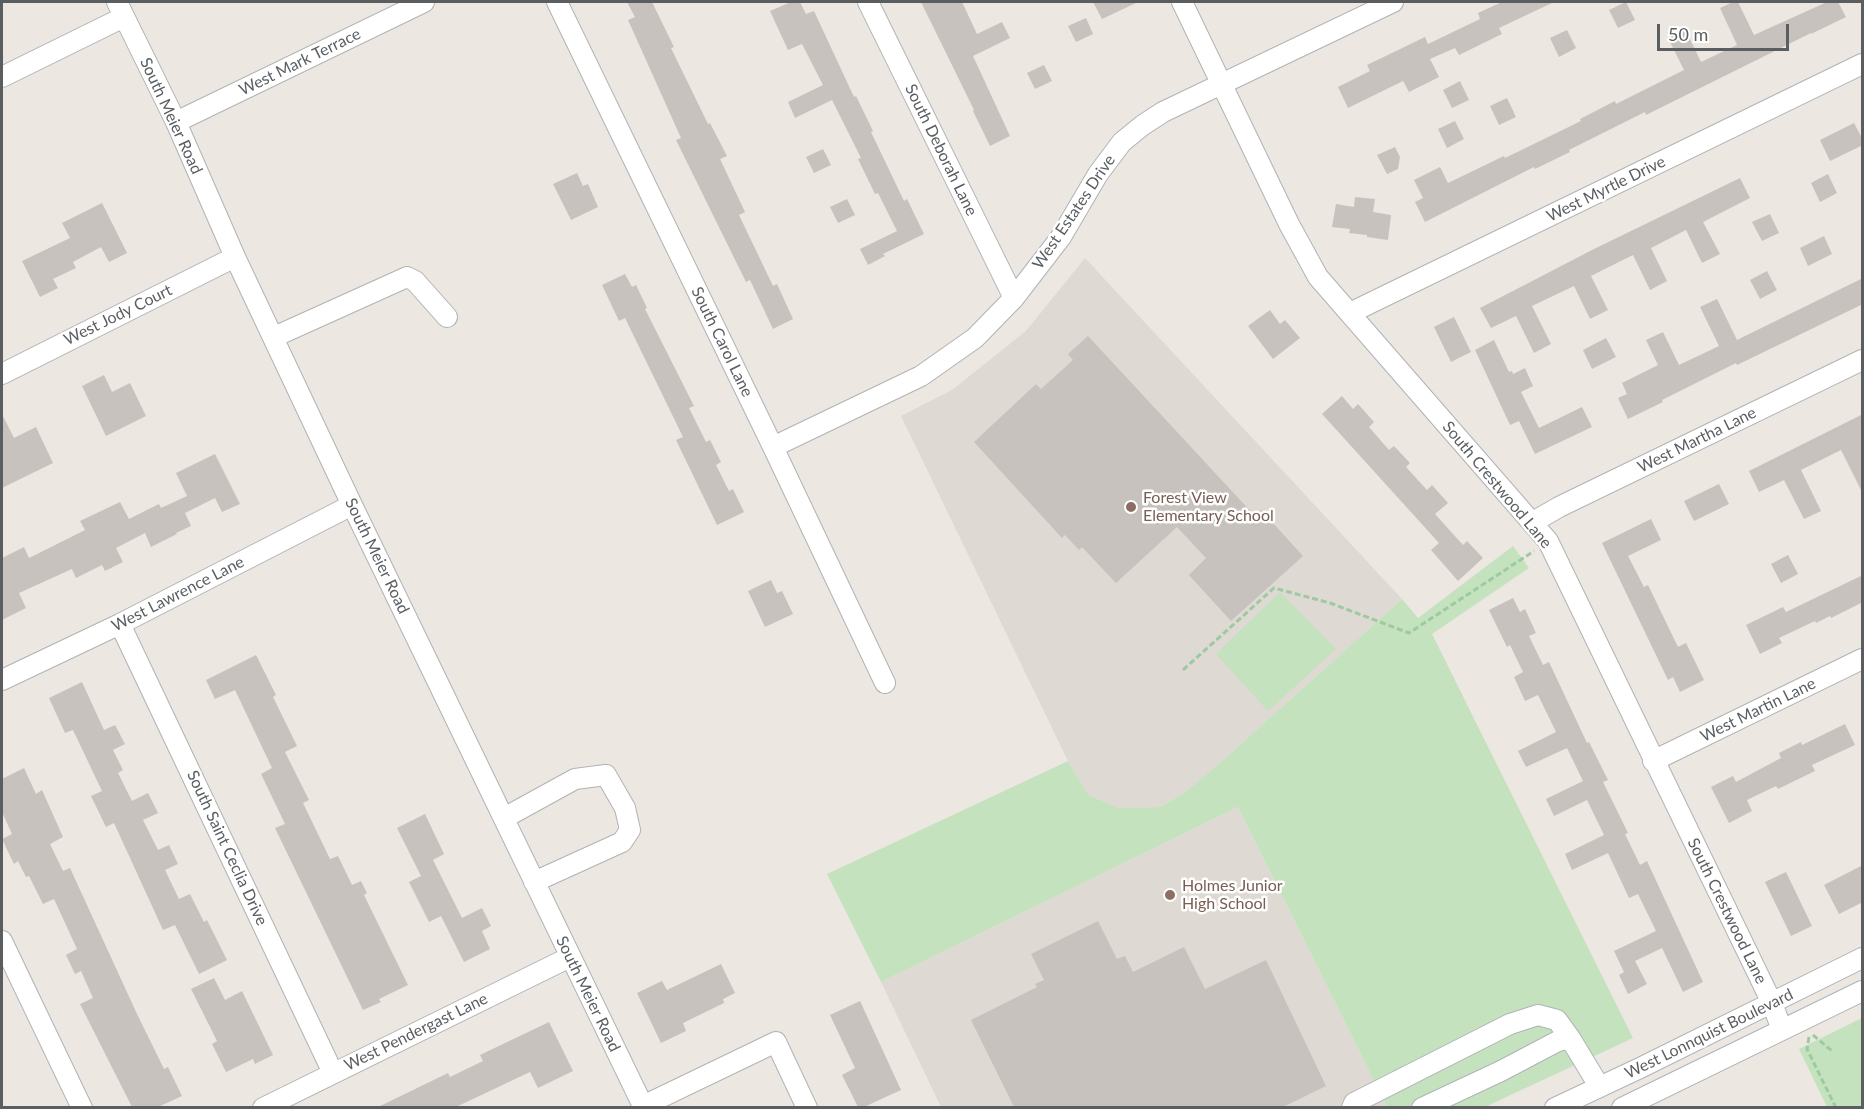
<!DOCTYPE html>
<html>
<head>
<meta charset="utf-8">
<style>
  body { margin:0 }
  #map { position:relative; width:1864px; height:1109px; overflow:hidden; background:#ece7e1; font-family:Lato,sans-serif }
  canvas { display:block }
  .frame { position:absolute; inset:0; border:3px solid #5a5e61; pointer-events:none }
  .scale { position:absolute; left:1657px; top:24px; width:132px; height:27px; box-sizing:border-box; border:3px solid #5a5e61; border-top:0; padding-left:8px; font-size:18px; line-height:21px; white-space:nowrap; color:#5a5e61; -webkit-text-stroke:4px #fff; paint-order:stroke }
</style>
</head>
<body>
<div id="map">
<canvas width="1864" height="1109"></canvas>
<div class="frame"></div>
<div class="scale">50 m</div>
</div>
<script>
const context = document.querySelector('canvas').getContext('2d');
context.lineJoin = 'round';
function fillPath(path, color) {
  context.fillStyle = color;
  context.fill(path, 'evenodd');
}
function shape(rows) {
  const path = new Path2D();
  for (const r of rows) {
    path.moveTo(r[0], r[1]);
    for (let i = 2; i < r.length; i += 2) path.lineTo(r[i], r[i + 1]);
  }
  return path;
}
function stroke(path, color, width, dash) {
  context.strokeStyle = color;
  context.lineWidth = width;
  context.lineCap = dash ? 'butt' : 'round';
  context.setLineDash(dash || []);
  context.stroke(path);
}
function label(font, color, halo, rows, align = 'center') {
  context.font = font + ' Lato,sans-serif';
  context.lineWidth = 5;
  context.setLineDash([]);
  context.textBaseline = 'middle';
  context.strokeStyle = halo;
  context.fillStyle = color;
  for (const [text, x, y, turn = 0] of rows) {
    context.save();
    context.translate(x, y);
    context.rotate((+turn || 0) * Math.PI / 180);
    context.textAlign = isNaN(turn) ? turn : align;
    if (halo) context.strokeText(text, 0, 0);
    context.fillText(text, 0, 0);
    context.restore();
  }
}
fillPath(shape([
  [1085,258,1402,599,1223,760,1184,793,1160,807,1119,808,1087,795,1068,761,901,416,952,390,1026,331],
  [1238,807,1387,1107,941,1107,881,982]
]), '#ded9d2');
fillPath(shape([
  [1513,546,1529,568,1432,634,1633,1038,1485,1107,1387,1107,1238,807,881,982,827,874,1068,761,1088,795,1119,808,1160,807,1184,793,1223,760,1402,599,1418,618],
  [1280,592,1336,649,1268,711,1216,654],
  [1862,1018,1862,1107,1827,1107,1799,1049]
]), '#c5e2bf');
fillPath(shape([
  [627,2,652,2,674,47,671,48,708,124,710,123,727,156,720,159,745,212,739,215,773,286,777,284,793,319,773,329,750,280,746,282,676,140,681,138,628,20,635,17],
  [791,2,800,2,806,14,814,11,854,97,856,96,873,131,871,132,904,201,907,199,924,234,883,254,885,256,868,265,860,249,897,231,878,193,875,194,858,159,861,158,832,100,795,118,788,102,823,85,802,44,788,50,770,11],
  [921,2,962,2,977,34,1002,22,1010,38,973,56,1010,136,990,146,973,111,974,110],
  [1093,2,1138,2,1102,19],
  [1502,2,1554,2,1499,28,1502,34,1459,55,1455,48,1430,59,1439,77,1409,92,1403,81,1348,108,1338,87,1370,71,1367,65,1425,37,1428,44,1480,19,1478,13],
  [1626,2,1635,20,1618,28,1609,10],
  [1733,2,1738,2,1754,35,1827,2,1838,2,1846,17,1811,34,1811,33,1646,115,1645,112,1569,150,1570,152,1535,169,1534,167,1425,222,1415,202,1423,198,1414,180,1440,167,1448,183,1504,156,1505,158,1581,121,1580,119,1615,101,1616,104,1684,70,1668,38,1685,29,1701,62,1737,45,1720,8],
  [1086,18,1093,34,1076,42,1068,26],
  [1567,30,1576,48,1559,57,1550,38],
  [1044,65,1052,81,1035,89,1027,73],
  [1460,81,1469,100,1452,108,1443,90],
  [1507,98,1516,117,1499,125,1490,106],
  [1455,121,1464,139,1447,148,1438,129],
  [1854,123,1863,140,1863,145,1830,161,1820,140],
  [1395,147,1400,157,1398,169,1387,174,1377,155],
  [823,149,831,165,814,173,806,157],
  [577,173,583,186,588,184,598,207,571,220,553,184],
  [1828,174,1837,193,1820,202,1811,183],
  [1740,178,1750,198,1703,222,1720,254,1702,263,1686,230,1651,248,1667,281,1650,290,1633,255,1591,276,1608,310,1590,319,1574,286,1532,306,1551,344,1534,353,1516,316,1491,328,1480,308,1594,249],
  [1355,197,1375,199,1373,212,1391,215,1388,240,1367,237,1367,235,1349,233,1350,229,1332,227,1336,204,1354,207],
  [847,199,855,215,838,223,830,207],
  [102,203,127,253,109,262,101,247,73,262,76,268,53,279,58,288,40,297,22,261,70,238,62,223],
  [1770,214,1779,233,1762,241,1752,222],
  [1824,236,1832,254,1808,266,1800,248],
  [1767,271,1777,290,1760,299,1750,280],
  [625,274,632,287,636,285,647,308,645,309,694,406,689,408,706,442,710,440,721,462,716,465,729,491,733,489,744,512,717,525,676,440,683,437,625,318,619,321,602,285],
  [1863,278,1863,304,1737,365,1736,363,1662,400,1663,402,1628,419,1618,398,1627,394,1622,383,1658,365,1646,340,1663,332,1679,365,1719,346,1700,307,1717,299,1737,340],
  [1270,310,1280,324,1285,320,1300,338,1273,359,1248,326],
  [1454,317,1471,352,1451,362,1434,327],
  [1088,336,1254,515,1261,510,1303,556,1231,621,1189,575,1206,558,1177,527,1116,583,1082,547,1079,550,1065,535,1062,538,974,442,1036,384,1041,389,1073,360,1068,354],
  [1606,338,1616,357,1592,369,1583,350],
  [1494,340,1509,372,1512,371,1513,374,1525,368,1533,386,1521,392,1539,428,1582,407,1592,427,1535,454,1519,421,1510,425,1475,350],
  [104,375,112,392,130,383,146,416,106,436,82,386],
  [1342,396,1353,409,1358,404,1374,422,1369,427,1389,450,1394,446,1410,463,1406,467,1427,490,1432,485,1448,503,1435,514,1463,545,1467,541,1483,558,1458,581,1431,550,1439,543,1322,414],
  [2,414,14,438,36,427,53,463,2,488],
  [1863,414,1863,494,1841,450,1801,470,1821,511,1804,519,1784,480,1759,492,1749,471],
  [215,454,240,504,222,512,215,498,185,513,191,526,176,533,177,534,151,547,145,533,116,548,123,562,105,571,102,565,76,578,72,569,19,593,26,608,2,620,2,558,24,547,29,558,85,530,80,521,120,502,129,519,159,504,161,508,187,496,176,473],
  [1719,484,1729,504,1694,521,1684,501],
  [1651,519,1661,540,1628,556,1644,587,1648,585,1678,647,1686,643,1704,680,1680,692,1673,677,1668,680,1602,543],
  [1788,555,1798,574,1781,583,1771,564],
  [1863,575,1863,602,1831,618,1830,616,1816,623,1815,621,1779,638,1782,643,1760,654,1746,625,1783,607,1786,612],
  [771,580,777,593,782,591,793,614,765,627,748,591],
  [1513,598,1520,612,1525,609,1536,633,1529,636,1543,665,1549,662,1587,743,1589,742,1608,780,1603,782,1628,833,1625,834,1640,865,1647,861,1703,982,1683,992,1662,948,1635,961,1647,984,1628,994,1619,975,1624,972,1614,951,1656,931,1638,894,1629,898,1608,853,1572,870,1565,854,1604,835,1587,800,1554,816,1546,799,1583,781,1567,748,1526,767,1518,751,1556,732,1538,695,1525,701,1514,677,1523,672,1510,645,1507,647,1489,610],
  [256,655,276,695,273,697,297,746,285,752,309,800,303,803,330,859,338,856,352,885,361,881,367,893,364,895,408,985,379,999,381,1002,363,1010,275,828,285,824,261,774,272,768,235,690,215,699,206,680],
  [82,682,104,730,115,725,125,744,113,750,123,770,118,773,132,801,148,793,158,813,143,820,158,850,169,845,178,864,165,870,179,899,190,894,204,922,207,920,227,960,199,974,175,925,163,930,114,823,106,827,91,796,102,791,73,730,65,733,49,698],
  [1845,724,1855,745,1812,765,1815,771,1778,789,1776,786,1747,800,1752,811,1729,823,1711,787,1733,776,1736,782,1781,758,1779,753,1801,742,1802,745],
  [24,768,36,794,42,790,63,837,50,844,63,871,70,868,137,1014,164,1069,168,1067,182,1096,158,1107,132,1107,80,1004,93,998,81,971,75,974,66,955,77,949,54,899,43,904,29,876,26,877,18,861,14,864,2,839,12,834,2,812,2,779],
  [425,814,444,854,433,860,462,918,482,908,491,926,482,931,490,949,464,962,441,916,429,922,409,882,421,876,397,828],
  [1863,865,1863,902,1839,914,1824,885],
  [1786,872,1812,926,1791,936,1765,882],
  [1098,921,1117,959,1125,956,1133,972,1184,947,1205,989,1266,960,1326,1086,1283,1107,1014,1107,971,1020,1037,987,1035,984,1044,980,1031,954],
  [721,964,735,993,723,999,724,1003,683,1023,686,1031,661,1043,637,993,662,981,667,990],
  [214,978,225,1000,242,991,273,1055,255,1064,253,1059,226,1072,212,1044,217,1041,191,989],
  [860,1001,901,1090,864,1107,858,1107,842,1075,855,1068,830,1015],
  [549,1022,573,1071,538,1088,530,1072,456,1107,378,1107,448,1073,450,1077,483,1061,480,1055]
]), '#c7c2be');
const minor = shape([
  [117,2,176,122,235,257,352,505,644,1108],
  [557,2,773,447,885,683],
  [868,2,1014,298],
  [1182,2,1289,224,1318,277,1548,541,1772,1003,1782,1030],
  [2,77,124,17],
  [176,122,424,2],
  [1350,313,1862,64],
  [274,337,407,277,415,281,447,317],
  [2,374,235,257],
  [773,447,921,376,975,338,1014,298,1061,237,1098,174,1122,142,1143,125,1163,112,1393,2],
  [1533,522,1559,507,1862,360],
  [120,624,333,1073],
  [2,680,120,624,352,505],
  [1653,761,1862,659],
  [504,818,575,779,606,775,625,808,630,830,622,842,534,882],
  [2,941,82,1108],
  [643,1106,776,1042,807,1108],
  [263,1108,570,957],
  [1352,1108,1354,1103,1510,1024,1538,1015,1557,1020,1570,1038],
  [1422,1108,1501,1071,1558,1041,1570,1038,1599,1086],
  [1555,1108,1640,1068,1862,958],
  [1622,1108,1862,991]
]);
stroke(minor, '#afb3b6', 22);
stroke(shape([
  [1183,670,1274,588,1330,603,1409,633,1534,551],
  [1813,1035,1832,1051],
  [1809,1037,1807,1049,1836,1108]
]), '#9dcaa0', 3, [6, 3]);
stroke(minor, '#fff', 20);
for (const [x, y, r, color] of [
  [1131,507,6,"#8d6e63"],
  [1170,895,6,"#8d6e63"]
]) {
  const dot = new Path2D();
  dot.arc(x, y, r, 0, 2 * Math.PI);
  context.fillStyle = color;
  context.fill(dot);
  stroke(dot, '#fff', 2);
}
label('16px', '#5a5e61', '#fff', [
  ["West Mark Terrace",300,62,-26],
  ["South Meier Road",171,116,65],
  ["South Deborah Lane",941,150,64],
  ["West Myrtle Drive",1606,189,-26],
  ["West Estates Drive",1074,212,-56],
  ["West Jody Court",118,315,-26],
  ["South Carol Lane",722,342,64],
  ["West Martha Lane",1697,440,-26],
  ["South Crestwood Lane",1497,485,50],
  ["South Meier Road",377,556,64],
  ["West Lawrence Lane",178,594,-27],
  ["West Martin Lane",1758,710,-26],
  ["South Saint Ceclia Drive",227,848,65],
  ["South Crestwood Lane",1727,911,64],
  ["South Meier Road",588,994,64],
  ["West Pendergast Lane",416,1032,-26],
  ["West Lonnquist Boulevard",1709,1034,-26]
]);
label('16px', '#785e54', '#fff', [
  ["Forest View",1143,498],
  ["Elementary School",1143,516],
  ["Holmes Junior",1182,886],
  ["High School",1182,904]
], 'left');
</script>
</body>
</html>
